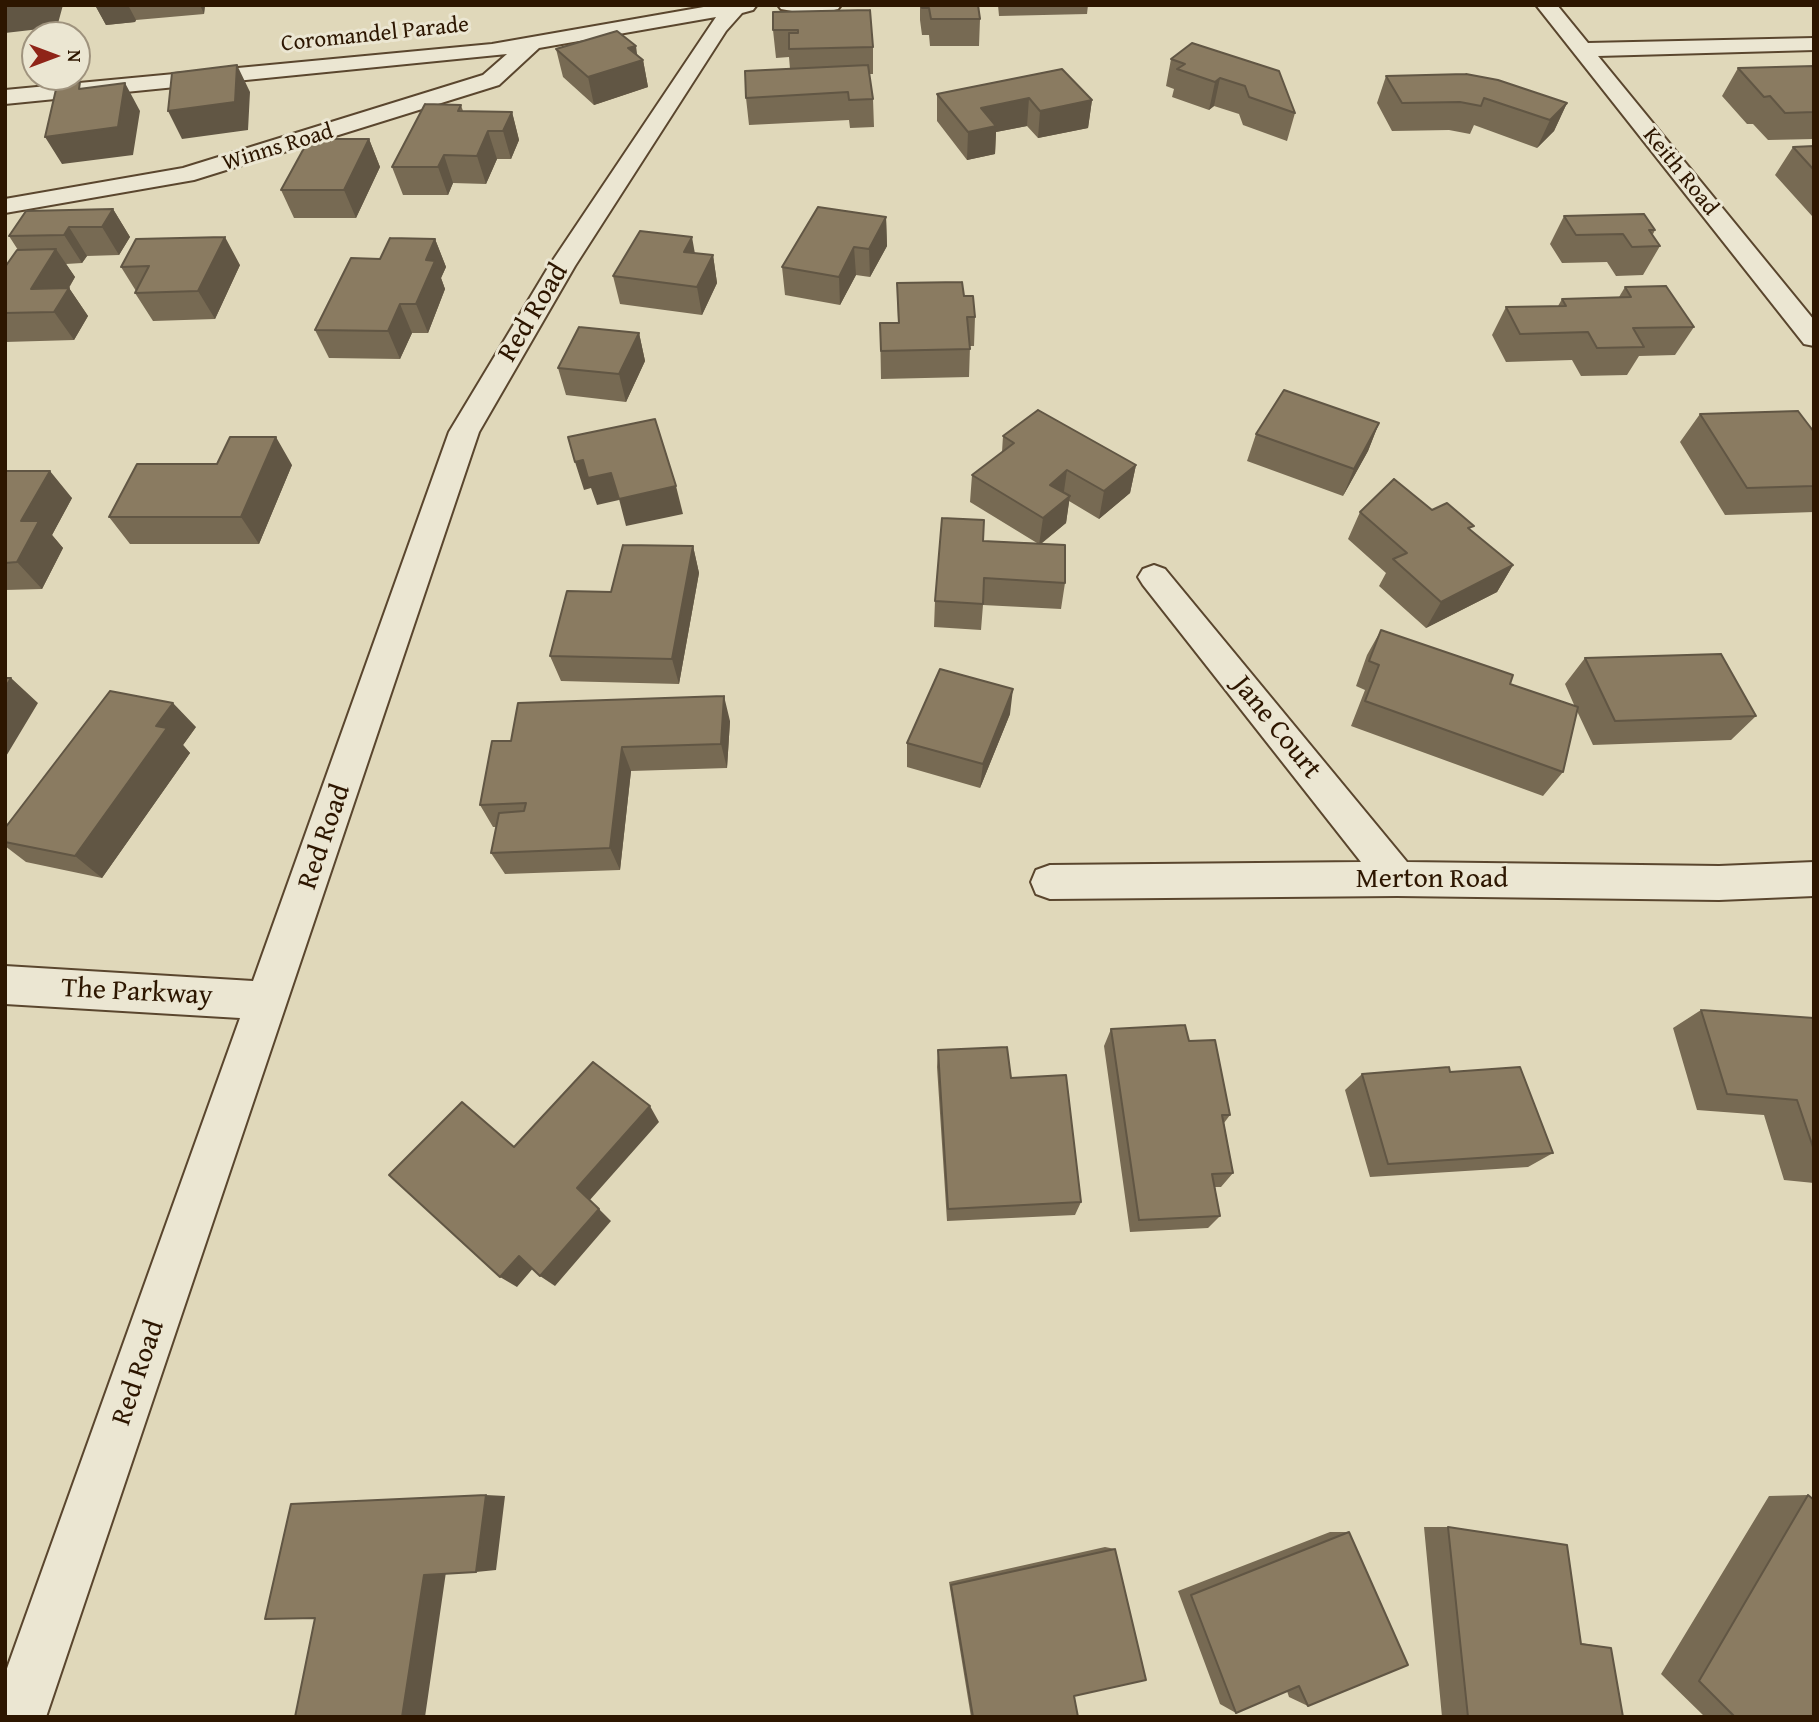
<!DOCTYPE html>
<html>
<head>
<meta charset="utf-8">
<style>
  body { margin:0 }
  #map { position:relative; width:1819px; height:1722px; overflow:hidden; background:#e0d8ba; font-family:"Gentium Book Plus",serif }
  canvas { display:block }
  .frame { position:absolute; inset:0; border:7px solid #2d1600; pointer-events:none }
  .north { position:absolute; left:21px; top:21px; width:70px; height:70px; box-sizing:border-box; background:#ebe6d2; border:2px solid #9f937e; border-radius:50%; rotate:90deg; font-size:19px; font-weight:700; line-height:28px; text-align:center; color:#2d1600 }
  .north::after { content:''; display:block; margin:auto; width:24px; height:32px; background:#8f2418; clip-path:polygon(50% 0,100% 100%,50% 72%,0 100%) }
</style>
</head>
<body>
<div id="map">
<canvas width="1819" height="1722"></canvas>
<div class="frame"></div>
<div class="north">N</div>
</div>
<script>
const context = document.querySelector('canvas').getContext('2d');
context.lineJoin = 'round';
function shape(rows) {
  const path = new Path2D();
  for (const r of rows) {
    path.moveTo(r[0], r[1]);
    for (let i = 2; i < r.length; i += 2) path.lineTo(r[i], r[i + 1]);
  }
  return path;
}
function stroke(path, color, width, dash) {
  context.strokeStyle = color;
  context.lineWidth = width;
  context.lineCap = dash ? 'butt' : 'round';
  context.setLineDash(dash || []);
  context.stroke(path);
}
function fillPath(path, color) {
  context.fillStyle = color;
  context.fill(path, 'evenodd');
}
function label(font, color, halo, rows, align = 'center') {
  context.font = font + ' "Gentium Book Plus",serif';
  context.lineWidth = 6;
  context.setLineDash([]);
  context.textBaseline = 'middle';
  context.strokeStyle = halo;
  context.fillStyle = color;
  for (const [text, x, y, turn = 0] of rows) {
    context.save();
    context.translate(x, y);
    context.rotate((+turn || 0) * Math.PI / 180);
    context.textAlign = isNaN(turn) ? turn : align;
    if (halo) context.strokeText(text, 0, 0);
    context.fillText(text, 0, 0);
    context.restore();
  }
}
const minor = shape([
  [715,5,756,6,753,10,742,13,726,31,575,266,479,432,46,1717,5,1717,5,1674,240,1018,5,1004,5,966,253,981,449,432,549,266,716,17,539,48,499,85,194,180,5,213,5,199,183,168,483,75,507,54,5,104,5,90,492,44,715,5],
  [778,5,841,5,838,9,814,15,781,9,778,5],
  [1536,5,1557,5,1588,43,1814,38,1814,50,1598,56,1814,320,1814,346,1804,344,1536,5],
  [1154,565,1165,569,1407,862,1719,866,1814,862,1814,896,1719,900,1397,896,1050,899,1036,894,1031,882,1036,870,1050,865,1361,862,1143,585,1138,577,1143,569,1154,565]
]);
stroke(minor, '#5a462e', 4);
fillPath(minor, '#ebe6d2');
fillPath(shape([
  [95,5,205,5,204,14,136,20,135,22,106,25],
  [920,5,978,5,980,19,979,46,930,46,929,35,922,35,920,20],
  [998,5,1088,5,1087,14,999,16],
  [773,12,873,47,873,74,869,74,873,99,874,127,850,128,849,120,749,125,746,98,790,69,789,57,776,58,773,30],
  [1192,43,1295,113,1287,141,1243,125,1239,114,1214,106,1209,110,1172,97,1174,89,1166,86,1171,59],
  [556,49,637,56,643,60,648,87,594,105,563,77],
  [1814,66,1814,139,1768,140,1753,124,1747,124,1722,96,1738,68],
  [1386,76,1567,103,1554,131,1537,148,1474,125,1470,134,1449,130,1392,131,1377,103],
  [937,94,1092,100,1088,128,1038,138,1027,126,996,132,995,154,967,160,937,121],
  [461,105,463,111,512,112,519,140,511,159,497,159,486,184,453,183,448,195,403,195,392,167],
  [369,139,380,167,356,218,294,218,281,190],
  [1814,146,1814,216,1812,216,1775,175,1793,147],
  [113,209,130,237,119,255,87,256,82,263,66,264,75,277,69,288,88,316,74,340,5,342,5,267,18,250,9,236],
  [1564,216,1655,230,1652,236,1660,246,1643,275,1616,276,1607,262,1562,263,1550,244],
  [886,217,887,246,870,277,856,275,840,305,785,295,782,267],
  [435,239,446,267,441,278,445,289,428,333,412,333,400,359,329,358,315,330,380,259],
  [695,253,713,255,717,283,702,315,620,304,613,276],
  [240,265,215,319,153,321,135,293,136,291,121,267],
  [897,283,964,296,975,317,974,346,970,346,969,377,881,379,880,323,898,323],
  [1625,287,1694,327,1675,355,1639,356,1627,375,1581,376,1572,360,1506,362,1492,335,1506,307,1558,306,1562,299,1619,297],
  [639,333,645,361,626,402,566,395,558,368],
  [1700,414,1814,432,1814,512,1725,515,1680,442],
  [1379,423,1368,451,1343,496,1247,461,1256,434],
  [1003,436,1136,465,1130,493,1099,519,1069,501,1066,523,1041,544,1065,583,1061,609,983,605,981,630,934,627,935,601,983,541,1037,543,970,502,972,475,1002,452],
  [217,464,292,465,259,544,130,544,109,517],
  [5,471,72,498,52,535,63,548,42,589,5,590],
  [1432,510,1471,531,1513,565,1497,592,1426,628,1379,586,1386,573,1348,539,1360,512],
  [693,546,699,573,679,684,561,681,550,656,611,592],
  [1381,630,1510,684,1575,707,1565,684,1585,658,1756,716,1731,740,1593,745,1577,711,1563,772,1543,796,1351,726,1365,690,1356,686,1367,655],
  [1010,714,980,788,907,767,907,743],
  [730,721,727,768,631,771,620,870,505,874,491,853,496,827,493,827,480,805,511,741],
  [196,727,183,745,190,753,102,878,26,862,5,846,5,828],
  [1701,1010,1814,1018,1814,1183,1784,1180,1764,1115,1697,1110,1673,1028],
  [1111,1029,1189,1041,1230,1115,1224,1123,1233,1173,1221,1187,1215,1187,1220,1216,1208,1228,1130,1232,1104,1046],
  [938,1050,1011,1078,1081,1202,1075,1215,947,1221,937,1067],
  [1450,1072,1553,1153,1528,1167,1370,1177,1345,1090,1362,1074],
  [1808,1495,1814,1717,1705,1717,1661,1674,1769,1496],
  [1424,1527,1448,1527,1581,1643,1611,1648,1623,1717,1442,1717],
  [1330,1532,1349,1532,1308,1706,1289,1697,1287,1691,1236,1713,1220,1704,1178,1591],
  [1105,1547,1115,1549,1074,1696,1078,1717,971,1717,949,1582]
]), '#776a53');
fillPath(shape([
  [5,5,63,5,57,27,5,33],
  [95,5,128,5,136,20,135,22,106,25],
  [200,5,205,5,204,14],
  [636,46,638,61,643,60,648,87,594,105,588,77,628,48],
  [237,65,250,92,248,130,182,139,168,111],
  [1220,78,1214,106,1209,110,1215,82],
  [125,83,140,111,133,155,62,164,45,137],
  [1029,98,1027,126,996,132,995,154,967,160,968,132,981,108],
  [1092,100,1088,128,1038,138,1040,111],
  [1567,103,1554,131,1537,148,1550,120],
  [512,112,519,140,511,159,503,131],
  [488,131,497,159,486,184,477,156],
  [369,139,380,167,356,218,344,190],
  [444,155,453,183,448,195,438,167],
  [113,209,130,237,119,255,102,227],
  [886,217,887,246,870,277,869,249],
  [69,227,87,256,82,263,64,235],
  [225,237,240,265,215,319,198,291],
  [692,237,697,265,684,252],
  [435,239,446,267,441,278,445,289,428,333,416,304,426,260],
  [854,247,856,275,840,305,839,277],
  [56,249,75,277,54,312,31,289],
  [713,255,717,283,702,315,697,287],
  [69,288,88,316,74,340,54,312],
  [400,304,412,333,400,359,388,331],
  [639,333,645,361,626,402,619,374],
  [1379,423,1368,451,1343,496,1354,469],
  [276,437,292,465,259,544,241,517],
  [583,460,611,473,619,500,597,505,591,488,584,490,575,462],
  [1136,465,1130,493,1099,519,1104,491],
  [1067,470,1063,498,1050,485],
  [50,471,72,498,52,535,63,548,42,589,17,562,21,521],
  [676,486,683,514,626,526,619,499],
  [1070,496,1066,523,1039,545,1043,518],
  [693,546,699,573,679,684,672,659],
  [1513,565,1497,592,1426,628,1441,602],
  [11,678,38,703,5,758,5,688],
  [1013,689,1010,714,980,788,983,764],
  [724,696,730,721,727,768,721,744],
  [173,703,196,727,183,745,190,753,102,878,75,856,156,726],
  [622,747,631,771,620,870,610,848],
  [650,1106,659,1122,589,1201,577,1188],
  [599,1209,611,1221,555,1286,540,1276],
  [519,1256,535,1266,517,1287,500,1277],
  [486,1495,505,1496,496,1570,476,1572],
  [446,1572,425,1717,402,1717,424,1575]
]), '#615644');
const building = shape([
  [921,5,978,5,980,19,931,19,929,8,922,8,921,5],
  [870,10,873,47,789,49,789,33,798,33,798,30,773,30,773,12,870,10],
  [617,31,636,46,628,48,643,60,588,77,556,49,617,31],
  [1192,43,1279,71,1295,113,1249,97,1245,86,1220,78,1215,82,1177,69,1185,64,1171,59,1192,43],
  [237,65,235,102,168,111,172,73,237,65],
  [868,65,873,99,849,100,848,92,746,98,745,71,868,65],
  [1814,66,1814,112,1785,113,1770,96,1764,97,1738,68,1814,66],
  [1062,69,1092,100,1040,111,1029,98,981,108,996,126,968,132,937,94,1062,69],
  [1466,74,1498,80,1567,103,1550,120,1484,98,1481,106,1460,102,1402,103,1386,76,1466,74],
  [80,82,79,89,125,83,118,127,45,137,57,85,80,82],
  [425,104,461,105,458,111,512,112,503,131,488,131,477,156,444,155,438,167,392,167,425,104],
  [309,139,369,139,344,190,281,190,309,139],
  [1814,146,1814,170,1793,147,1814,146],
  [818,207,886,217,869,249,854,247,839,277,782,267,818,207],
  [113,209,102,227,69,227,64,235,9,236,26,211,113,209],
  [1644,214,1655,230,1649,230,1660,246,1632,247,1623,234,1576,235,1564,216,1644,214],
  [640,231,692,237,684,252,713,255,697,287,613,276,640,231],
  [225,237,198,291,135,293,149,266,121,267,136,239,225,237],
  [390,238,435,239,426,260,435,261,416,304,400,304,388,331,315,330,351,258,380,259,390,238],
  [56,249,31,289,69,288,54,312,5,313,5,267,17,250,56,249],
  [962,282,964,296,973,296,975,317,967,317,970,349,881,351,880,323,899,323,897,283,962,282],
  [1666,286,1694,327,1633,328,1644,347,1597,348,1588,332,1520,334,1506,307,1566,306,1562,299,1631,297,1625,287,1666,286],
  [579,327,639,333,619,374,558,368,579,327],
  [1284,390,1379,423,1354,469,1256,434,1284,390],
  [1038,410,1136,465,1104,491,1067,470,1050,485,1070,496,1043,518,972,475,1014,443,1003,436,1038,410],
  [1798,411,1814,432,1814,486,1747,488,1700,414,1798,411],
  [655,419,676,486,619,499,611,473,588,478,583,460,575,462,568,437,655,419],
  [230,437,276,437,241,517,109,517,137,464,217,464,230,437],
  [5,471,50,471,21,521,39,521,17,562,5,563,5,471],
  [1394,479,1432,510,1447,503,1474,526,1468,528,1513,565,1441,602,1393,559,1407,553,1360,512,1394,479],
  [942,518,984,520,983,541,1065,545,1065,583,984,578,983,604,935,601,942,518],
  [623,545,693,546,672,659,550,656,567,591,611,592,623,545],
  [1381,630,1513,675,1510,684,1578,707,1563,772,1365,701,1379,665,1369,661,1381,630],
  [1721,654,1756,716,1615,721,1585,658,1721,654],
  [940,669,1013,689,983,764,907,743,940,669],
  [5,678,11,678,5,688,5,678],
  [110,691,173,703,156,726,167,728,75,856,5,842,5,828,110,691],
  [724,696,721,744,622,747,610,848,491,853,499,813,524,811,526,803,480,805,492,741,511,741,518,703,724,696],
  [1701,1010,1814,1018,1814,1150,1797,1100,1727,1094,1701,1010],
  [1185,1025,1189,1041,1215,1040,1230,1115,1222,1115,1233,1173,1212,1174,1220,1216,1139,1220,1111,1029,1185,1025],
  [1007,1047,1011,1078,1066,1075,1081,1202,948,1209,938,1050,1007,1047],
  [593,1062,650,1106,577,1188,599,1209,540,1276,519,1256,500,1277,389,1175,462,1102,514,1147,593,1062],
  [1449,1067,1450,1072,1520,1067,1553,1153,1388,1164,1362,1074,1449,1067],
  [486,1495,476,1572,424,1575,402,1717,295,1717,315,1618,265,1619,291,1504,486,1495],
  [1808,1495,1814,1500,1814,1717,1735,1717,1699,1681,1808,1495],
  [1448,1527,1567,1545,1581,1644,1611,1648,1623,1717,1468,1717,1448,1527],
  [1349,1532,1408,1665,1308,1706,1299,1686,1236,1713,1191,1595,1349,1532],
  [1115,1549,1146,1680,1074,1696,1078,1717,973,1717,951,1585,1115,1549]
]);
fillPath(building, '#8a7b61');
stroke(building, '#615644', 2);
label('23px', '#2d1600', '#ebe6d2', [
  ["Coromandel Parade",375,35,-6],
  ["Winns Road",278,148,-17],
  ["Keith Road",1680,172,51]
]);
label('28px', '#2d1600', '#ebe6d2', [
  ["Red Road",534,313,-59],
  ["Jane Court",1276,728,51],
  ["Red Road",325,837,-71],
  ["Merton Road",1432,880],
  ["The Parkway",137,993,3],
  ["Red Road",139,1373,-71]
]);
</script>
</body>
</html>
